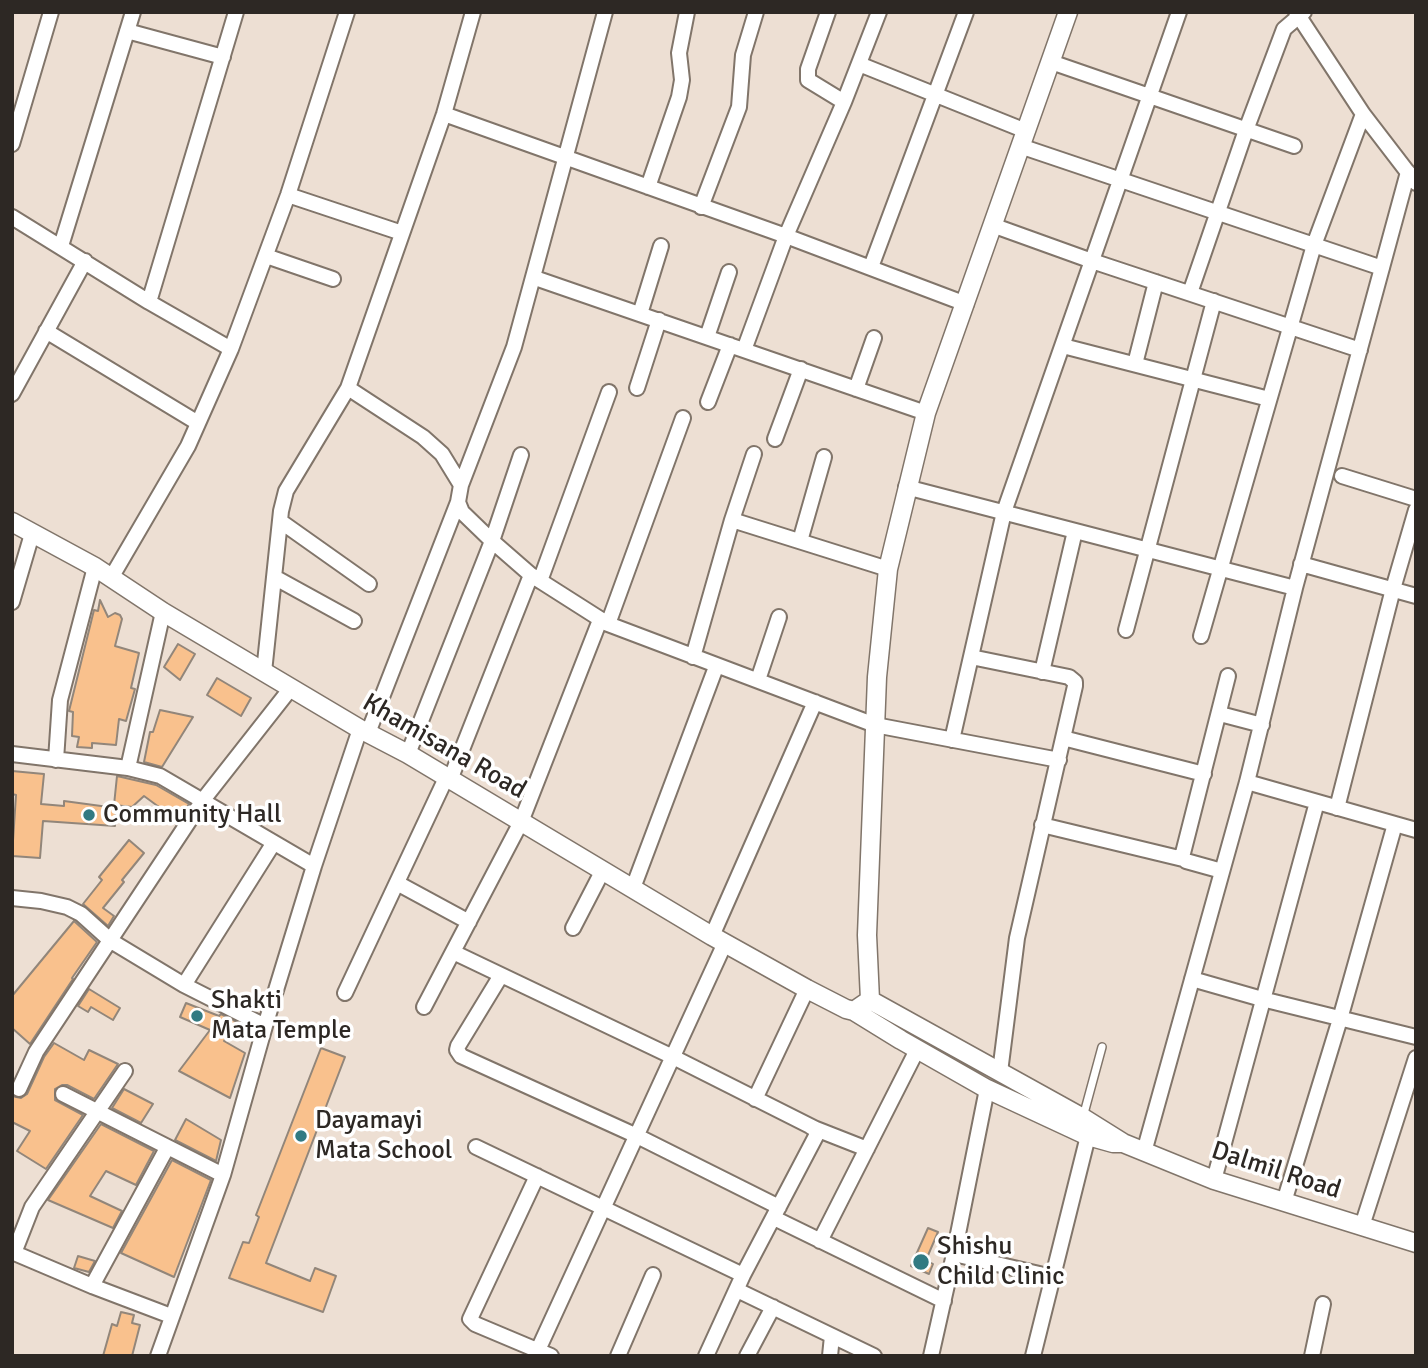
<!DOCTYPE html>
<html>
<head>
<meta charset="utf-8">
<style>
  body { margin:0 }
  #map { position:relative; width:1428px; height:1368px; overflow:hidden; background:#eddfd3; font-family:Signika,sans-serif }
  canvas { display:block }
  .frame { position:absolute; inset:0; border:14px solid #2d2824; pointer-events:none }
</style>
</head>
<body>
<div id="map">
<canvas width="1428" height="1368"></canvas>
<div class="frame"></div>
</div>
<script>
const context = document.querySelector('canvas').getContext('2d');
context.lineJoin = 'round';
function fillPath(path, color) {
  context.fillStyle = color;
  context.fill(path, 'evenodd');
}
function shape(rows) {
  const path = new Path2D();
  for (const r of rows) {
    path.moveTo(r[0], r[1]);
    for (let i = 2; i < r.length; i += 2) path.lineTo(r[i], r[i + 1]);
  }
  return path;
}
function stroke(path, color, width, dash) {
  context.strokeStyle = color;
  context.lineWidth = width;
  context.lineCap = dash ? 'butt' : 'round';
  context.setLineDash(dash || []);
  context.stroke(path);
}
function label(font, color, halo, rows, align = 'center') {
  context.font = font + ' Signika,sans-serif';
  context.lineWidth = 7;
  context.setLineDash([]);
  context.textBaseline = 'middle';
  context.strokeStyle = halo;
  context.fillStyle = color;
  for (const [text, x, y, turn = 0] of rows) {
    context.save();
    context.translate(x, y);
    context.rotate((+turn || 0) * Math.PI / 180);
    context.textAlign = isNaN(turn) ? turn : align;
    if (halo) context.strokeText(text, 0, 0);
    context.fillText(text, 0, 0);
    context.restore();
  }
}
const building = shape([
  [100,600,108,617,115,613,120,615,122,619,115,646,139,653,131,688,135,689,126,721,119,719,116,745,92,743,92,748,77,747,79,737,72,736,73,712,69,711,94,610,98,611,100,600],
  [178,644,195,654,180,680,164,667,178,644],
  [217,678,251,698,241,716,207,695,217,678],
  [160,710,193,717,162,767,144,762,150,732,153,732,160,710],
  [12,771,44,774,41,804,64,806,64,801,116,808,115,826,43,821,40,858,12,856,16,795,12,794,12,771],
  [117,776,156,785,189,804,178,821,144,796,132,807,114,805,117,776],
  [129,840,144,853,122,880,124,882,103,908,114,916,108,926,83,904,102,880,99,877,129,840],
  [74,921,97,942,72,978,73,979,30,1044,12,1028,12,996,74,921],
  [89,989,120,1008,113,1020,91,1007,88,1012,78,1006,89,989],
  [186,1003,219,1016,221,1014,239,1023,224,1041,245,1053,230,1098,179,1071,210,1030,180,1017,186,1003],
  [54,1043,84,1060,89,1050,118,1064,94,1099,67,1085,62,1085,55,1089,55,1100,83,1115,46,1169,17,1151,30,1131,12,1122,12,1096,21,1098,27,1094,44,1057,54,1043],
  [321,1048,345,1057,266,1263,310,1281,315,1268,336,1276,323,1312,229,1278,243,1242,249,1243,259,1217,256,1215,321,1048],
  [124,1089,153,1104,141,1123,112,1108,124,1089],
  [186,1119,221,1140,216,1161,175,1140,186,1119],
  [101,1124,154,1151,136,1185,106,1171,90,1196,122,1211,113,1228,48,1200,101,1124],
  [172,1160,211,1180,174,1277,121,1253,172,1160],
  [928,1228,938,1232,926,1260,933,1264,929,1274,911,1266,928,1228],
  [78,1256,95,1261,89,1272,74,1268,78,1256],
  [121,1312,134,1315,132,1323,140,1325,132,1356,103,1356,112,1324,117,1326,121,1312]
]);
fillPath(building, '#f9c18d');
stroke(building, '#92867a', 2);
const service = shape([
  [1083,1117,1102,1047]
]);
const minor = shape([
  [828,12,808,69,808,80,844,102],
  [1296,12,1363,114,1416,183],
  [127,31,223,57],
  [1051,62,1294,146],
  [859,64,1026,131],
  [444,114,786,236,966,304],
  [12,144,51,12],
  [1020,146,1382,268],
  [648,187,679,97,682,80,679,53,687,12],
  [288,195,402,233],
  [701,207,739,107,743,55,756,12],
  [12,217,149,302,231,349],
  [992,225,1092,261,1360,350],
  [61,246,133,12],
  [266,256,333,279],
  [871,267,966,12],
  [535,278,926,413],
  [1190,293,1246,130,1284,29,1304,12],
  [149,302,236,12],
  [640,314,661,246],
  [46,331,198,423],
  [707,337,729,272],
  [1063,346,1269,399],
  [744,350,786,236,844,102,879,12],
  [1135,364,1156,282],
  [348,388,423,437,442,454,461,485,458,502,462,512,492,541,531,575,608,624,875,725,1059,760],
  [637,388,659,320],
  [856,389,874,338],
  [12,394,85,261],
  [708,402,730,345],
  [775,439,801,369],
  [1342,476,1416,499],
  [461,485,514,347,605,12],
  [906,487,1295,588],
  [732,520,888,569],
  [280,521,369,584],
  [800,541,824,457],
  [1301,564,1416,596],
  [274,577,354,621],
  [111,578,188,446,231,349,288,195,347,12],
  [540,581,609,392],
  [12,602,32,534],
  [608,624,683,418],
  [1126,630,1214,301],
  [1201,636,1314,245,1363,114],
  [693,657,732,520,754,454],
  [971,657,1069,677,1075,682,1075,686,1017,938,1000,1072],
  [264,672,281,511,286,491,348,388,444,114,473,12],
  [1042,672,1075,531],
  [758,680,779,617],
  [1220,714,1262,725],
  [368,733,458,502],
  [1063,738,1204,774],
  [952,740,1004,512,1179,12],
  [12,754,128,768,160,776,314,866],
  [408,754,492,541,521,455],
  [56,760,60,700,95,567],
  [128,768,163,612],
  [450,780,531,575],
  [1247,782,1416,830],
  [1337,808,1393,589,1416,510],
  [1042,825,1183,859],
  [1222,871,1186,861,1182,857,1228,676],
  [397,883,469,922],
  [633,888,716,667],
  [12,898,41,901,67,907,81,914,111,941,184,985,265,1026],
  [573,928,603,870],
  [712,936,815,702],
  [453,952,673,1057,816,1129,816,1136,743,1275,706,1356],
  [500,977,458,1046,457,1050,461,1056,637,1136,779,1207],
  [1192,979,1262,999,1416,1037],
  [184,985,273,844],
  [345,993,446,778],
  [424,1007,521,822,600,620],
  [19,1089,36,1052,203,800,291,688],
  [63,1094,223,1175],
  [755,1099,807,989],
  [811,1127,867,1149],
  [476,1147,743,1275],
  [1144,1152,1247,782,1295,588,1408,172],
  [537,1176,470,1319,475,1324,551,1356],
  [1214,1180,1317,802],
  [1284,1202,1340,1019,1395,824],
  [774,1218,944,1301],
  [1362,1226,1416,1058],
  [820,1241,917,1050],
  [12,1252,92,1286,171,1316],
  [14,1253,32,1207,125,1071],
  [954,1254,1052,1277],
  [92,1286,167,1148],
  [737,1290,874,1356],
  [538,1350,725,943],
  [158,1356,223,1175,265,1026,314,866,360,729],
  [618,1356,653,1275],
  [747,1356,773,1307],
  [830,1356,832,1336],
  [931,1356,954,1254,987,1089],
  [1033,1356,1088,1136],
  [1312,1356,1323,1304]
]);
const tertiary = shape([
  [12,522,95,567,163,612,360,729,408,754,712,936,807,989,846,1009,854,1011,901,1040,987,1089,1088,1136,1113,1143,1123,1143],
  [870,1000,1083,1118,1123,1143,1214,1180,1416,1243],
  [854,1011,870,1000,867,935,877,677,888,569,926,413,1068,12]
]);
stroke(service, '#81756a', 10);
stroke(minor, '#81756a', 18);
stroke(tertiary, '#81756a', 21);
stroke(service, '#fff', 7);
stroke(minor, '#fff', 14);
stroke(tertiary, '#fff', 18);
for (const [x, y, r, color] of [
  [89,815,7,"#327a82"],
  [197,1016,7,"#327a82"],
  [301,1136,7,"#327a82"],
  [921,1262,9,"#327a82"]
]) {
  const dot = new Path2D();
  dot.arc(x, y, r, 0, 2 * Math.PI);
  context.fillStyle = color;
  context.fill(dot);
  stroke(dot, '#fff', 2.5);
}
label('26px', '#2d2824', '#fff', [
  ["Khamisana Road",444,747,30],
  ["Dalmil Road",1276,1171,18]
]);
label('26px', '#2d2824', '#fff', [
  ["Community Hall",103,815],
  ["Shakti",211,1001],
  ["Mata Temple",211,1031],
  ["Dayamayi",315,1121],
  ["Mata School",315,1151],
  ["Shishu",937,1247],
  ["Child Clinic",937,1277]
], 'left');
</script>
</body>
</html>
